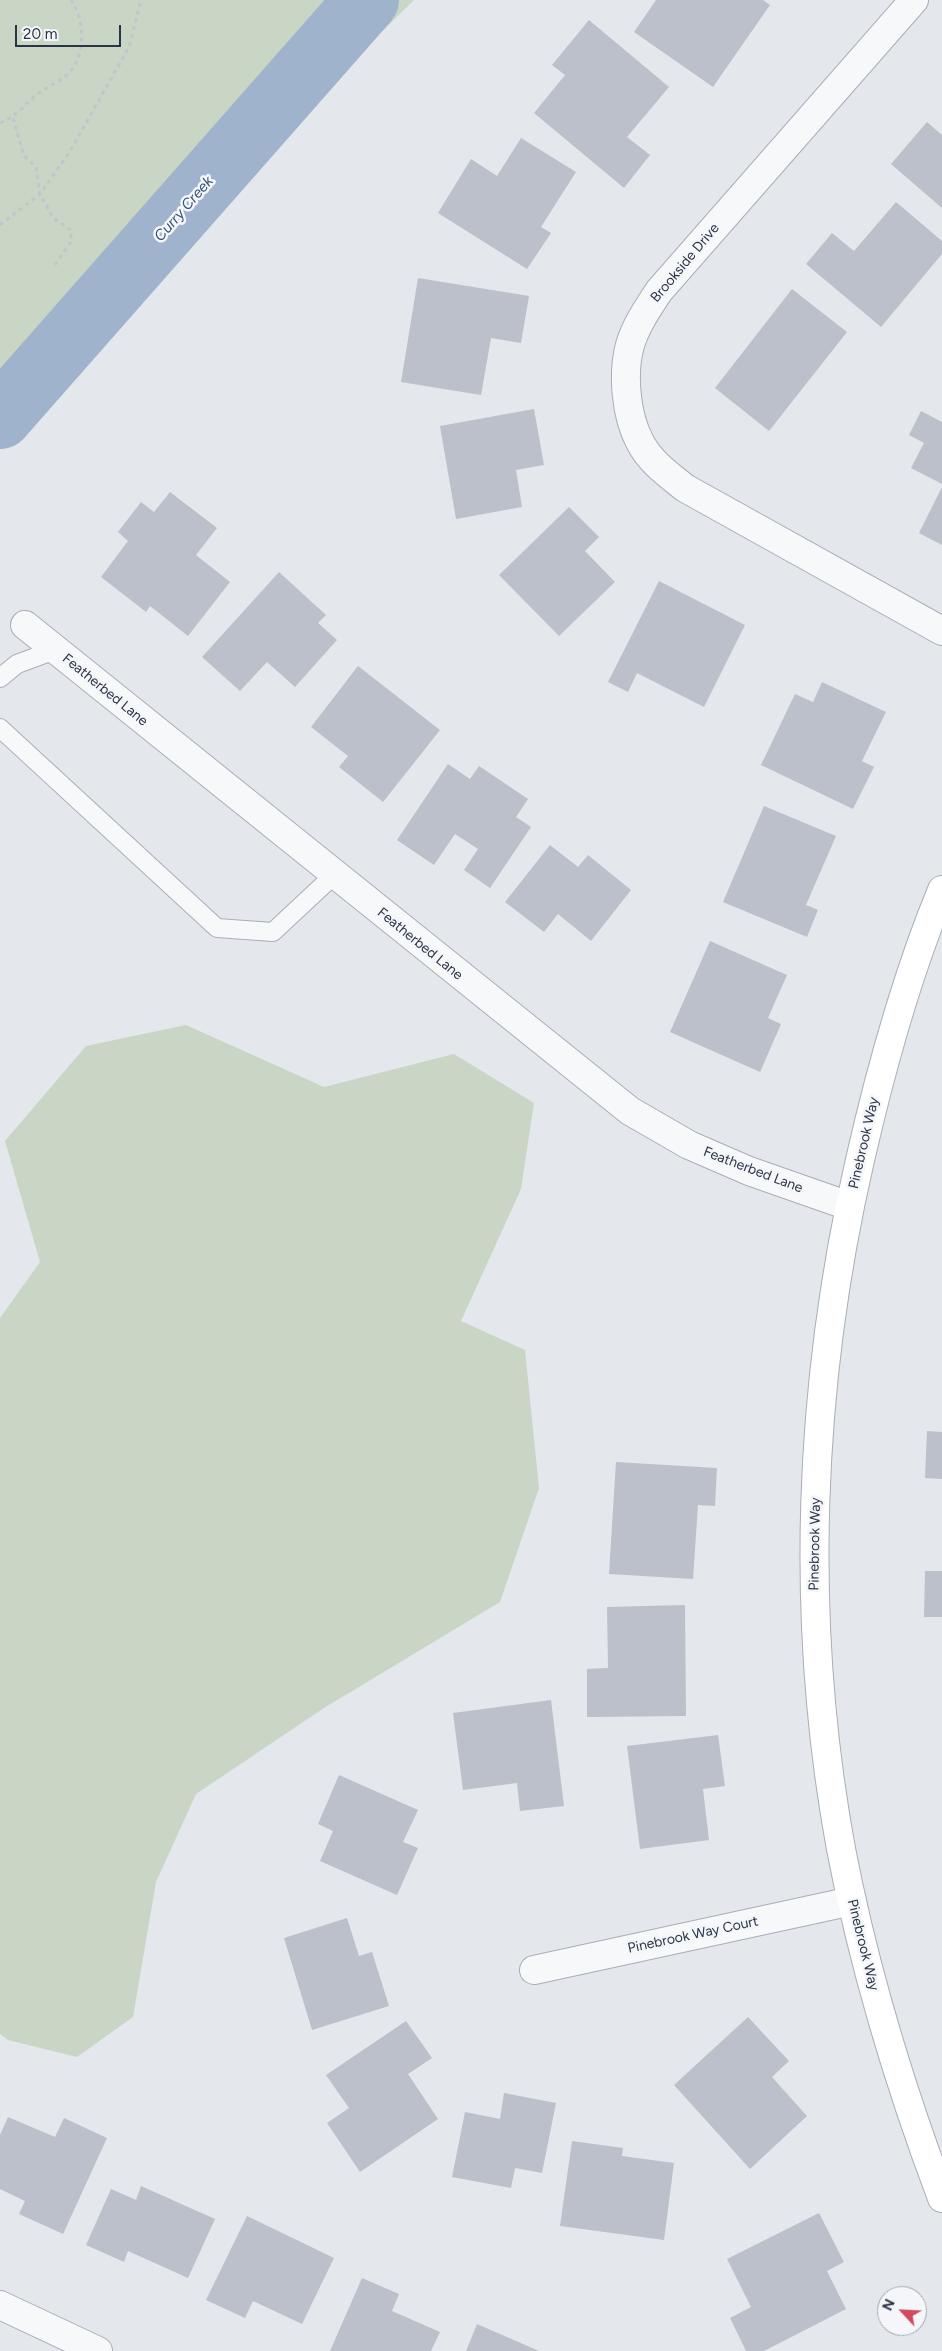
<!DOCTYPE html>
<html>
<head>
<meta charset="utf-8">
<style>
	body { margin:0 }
	#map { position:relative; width:942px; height:2351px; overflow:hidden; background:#e4e7ec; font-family:Figtree,sans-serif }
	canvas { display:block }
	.north { position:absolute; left:877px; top:2286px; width:50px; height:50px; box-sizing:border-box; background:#f4f6f9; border:1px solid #a4a8b1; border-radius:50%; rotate:295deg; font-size:14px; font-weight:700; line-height:20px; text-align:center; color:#2b3445 }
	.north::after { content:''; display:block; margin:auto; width:18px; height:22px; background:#d1495b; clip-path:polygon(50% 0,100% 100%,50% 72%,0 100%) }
	.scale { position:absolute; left:15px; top:25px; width:106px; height:22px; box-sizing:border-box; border:2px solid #2b3445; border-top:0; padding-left:6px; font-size:15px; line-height:18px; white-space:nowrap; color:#2b3445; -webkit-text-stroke:4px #f4f6f9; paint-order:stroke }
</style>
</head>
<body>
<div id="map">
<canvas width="942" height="2351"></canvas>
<div class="north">N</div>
<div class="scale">20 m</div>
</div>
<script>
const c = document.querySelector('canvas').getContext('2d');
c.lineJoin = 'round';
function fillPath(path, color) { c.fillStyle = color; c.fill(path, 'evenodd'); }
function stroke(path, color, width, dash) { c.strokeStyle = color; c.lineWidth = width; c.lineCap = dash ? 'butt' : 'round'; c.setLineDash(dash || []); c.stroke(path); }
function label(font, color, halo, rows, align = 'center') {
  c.font = font + ' Figtree,sans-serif'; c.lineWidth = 5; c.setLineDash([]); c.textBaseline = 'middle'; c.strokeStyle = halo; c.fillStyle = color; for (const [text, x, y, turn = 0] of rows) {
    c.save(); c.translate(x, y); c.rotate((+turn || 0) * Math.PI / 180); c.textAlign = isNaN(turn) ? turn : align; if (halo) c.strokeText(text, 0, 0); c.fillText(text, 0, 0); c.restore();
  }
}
fillPath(new Path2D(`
	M 0,0 L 414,0 L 212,199 L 0,439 Z
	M 186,1025 L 324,1087 L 454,1054 L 534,1103 L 521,1189 L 461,1321 L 525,1350 L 539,1488 L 500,1602 L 324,1708 L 196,1794 L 156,1882 L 133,2017 L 77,2057 L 8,2040 L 0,2034 L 0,1318 L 40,1262 L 5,1141 L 86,1046 Z`), '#c9d6c5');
stroke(new Path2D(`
	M 0,417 L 367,0`), '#9fb4cc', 64);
fillPath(new Path2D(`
	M 656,0 L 763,0 L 770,5 L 713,87 L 634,32 Z
	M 589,20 L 669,87 L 627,137 L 650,155 L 624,188 L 534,113 L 565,75 L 552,65 Z
	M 927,122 L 942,135 L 942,208 L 891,164 Z
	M 521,138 L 576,172 L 541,227 L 551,233 L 527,269 L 438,213 L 471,159 L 497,176 Z
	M 896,202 L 942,241 L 942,254 L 881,327 L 806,264 L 832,233 L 854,251 Z
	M 418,278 L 529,296 L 521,343 L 491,338 L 481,395 L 401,382 Z
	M 792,289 L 847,332 L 769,431 L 715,388 Z
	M 534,409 L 544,465 L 516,470 L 522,507 L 456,519 L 440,426 Z
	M 921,411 L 942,422 L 942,484 L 911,468 L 924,443 L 909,435 Z
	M 942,487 L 942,545 L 919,533 Z
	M 170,492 L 217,528 L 196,555 L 230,582 L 188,636 L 150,606 L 146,612 L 101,577 L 128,541 L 118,532 L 141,502 L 154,512 Z
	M 569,507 L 599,537 L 585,551 L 615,582 L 559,636 L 499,575 Z
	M 279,572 L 326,615 L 318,623 L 337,640 L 295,687 L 267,662 L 240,691 L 202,657 Z
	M 659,581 L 745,625 L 704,707 L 637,673 L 628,692 L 608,682 Z
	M 358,666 L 440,730 L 383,802 L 339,767 L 348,756 L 311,727 Z
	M 822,682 L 886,712 L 862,761 L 874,767 L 853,809 L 761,765 L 795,694 L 813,702 Z
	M 448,764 L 470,779 L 479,766 L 528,799 L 516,817 L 531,827 L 490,888 L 464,870 L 478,849 L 455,834 L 434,865 L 397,840 Z
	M 764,806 L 836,836 L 806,905 L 818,910 L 807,937 L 723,902 Z
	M 550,845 L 578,867 L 588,855 L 631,890 L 591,941 L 558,914 L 544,932 L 505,902 Z
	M 710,941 L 787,975 L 768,1018 L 781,1024 L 760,1072 L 670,1032 Z
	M 927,1431 L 942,1432 L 942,1479 L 925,1478 Z
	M 616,1462 L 717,1468 L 715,1506 L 698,1505 L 693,1579 L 609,1574 Z
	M 925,1571 L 942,1571 L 942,1617 L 924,1617 Z
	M 685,1605 L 686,1716 L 587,1717 L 587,1669 L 608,1668 L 607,1607 Z
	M 551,1700 L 564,1806 L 520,1811 L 517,1783 L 463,1790 L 453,1713 Z
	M 718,1735 L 725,1786 L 703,1789 L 709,1840 L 640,1849 L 627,1746 Z
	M 339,1775 L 418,1810 L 403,1842 L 418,1848 L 397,1895 L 320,1861 L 333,1831 L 318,1824 Z
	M 347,1918 L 359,1956 L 372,1952 L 389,2006 L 312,2030 L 284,1938 Z
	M 748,2017 L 789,2061 L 772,2077 L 807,2116 L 750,2169 L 674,2085 Z
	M 406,2021 L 432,2058 L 408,2074 L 438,2119 L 360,2172 L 327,2123 L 349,2108 L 326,2075 Z
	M 504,2093 L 556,2103 L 542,2173 L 515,2168 L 511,2188 L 452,2177 L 465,2112 L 500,2119 Z
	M 8,2117 L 55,2137 L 64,2118 L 107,2138 L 63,2234 L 19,2214 L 25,2201 L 0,2189 L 0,2135 Z
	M 572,2141 L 623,2148 L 622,2156 L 674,2163 L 664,2240 L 560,2226 Z
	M 141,2186 L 215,2219 L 188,2278 L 128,2251 L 124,2262 L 86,2245 L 111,2189 L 136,2200 Z
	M 819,2213 L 844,2262 L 827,2271 L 846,2309 L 764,2351 L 746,2351 L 730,2318 L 751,2307 L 727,2259 Z
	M 247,2216 L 334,2258 L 302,2324 L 253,2301 L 245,2318 L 206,2300 Z
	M 362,2278 L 399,2294 L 392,2311 L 440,2332 L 431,2351 L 330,2351 Z
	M 477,2324 L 539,2351 L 466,2351 Z`), '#bbc0ca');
const lane = new Path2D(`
	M 0,678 L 17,664 L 55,650
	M 0,728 L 217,928 L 273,932 L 334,875`);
const street = new Path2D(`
	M 914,0 L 659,291 C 648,308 636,325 630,345 C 622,374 626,416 640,442 C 650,462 669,475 685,488 L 942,631
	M 25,625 L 630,1111 L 689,1145 L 749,1171 L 849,1206
	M 534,1970 L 852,1901
	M 0,2305 L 98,2351`);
const secondary = new Path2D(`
	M 942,890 C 906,977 881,1068 860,1160 C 808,1386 799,1621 841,1849 C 864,1968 899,2084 942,2198`);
stroke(lane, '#a9aeb7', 20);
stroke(street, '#a9aeb7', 30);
stroke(secondary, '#a9aeb7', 30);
stroke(new Path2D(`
	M 13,118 L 24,156 L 36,167 L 40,194 L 53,218 L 71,230 L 71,242 L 54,266
	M 0,123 C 16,117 23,106 36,95 C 46,87 60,82 69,73 C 86,54 85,20 71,0
	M 0,225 L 40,194 L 69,153 L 129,47 L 141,0`), '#c2c5cb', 3, [4, 4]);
stroke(lane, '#f7f8fa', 18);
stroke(street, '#f7f8fa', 28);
stroke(secondary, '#fff', 28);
label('14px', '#2b3445', '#f4f6f9', [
	["Brookside Drive",685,263,-50],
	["Featherbed Lane",105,690,39],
	["Featherbed Lane",420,944,39],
	["Pinebrook Way",864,1143,-77],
	["Featherbed Lane",753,1170,21],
	["Pinebrook Way",815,1544,-89],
	["Pinebrook Way Court",693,1935,-12],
	["Pinebrook Way",863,1945,76]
]);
label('italic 15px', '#34527a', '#f4f6f9', [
	["Curry Creek",184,209,-49]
]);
</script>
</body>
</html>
